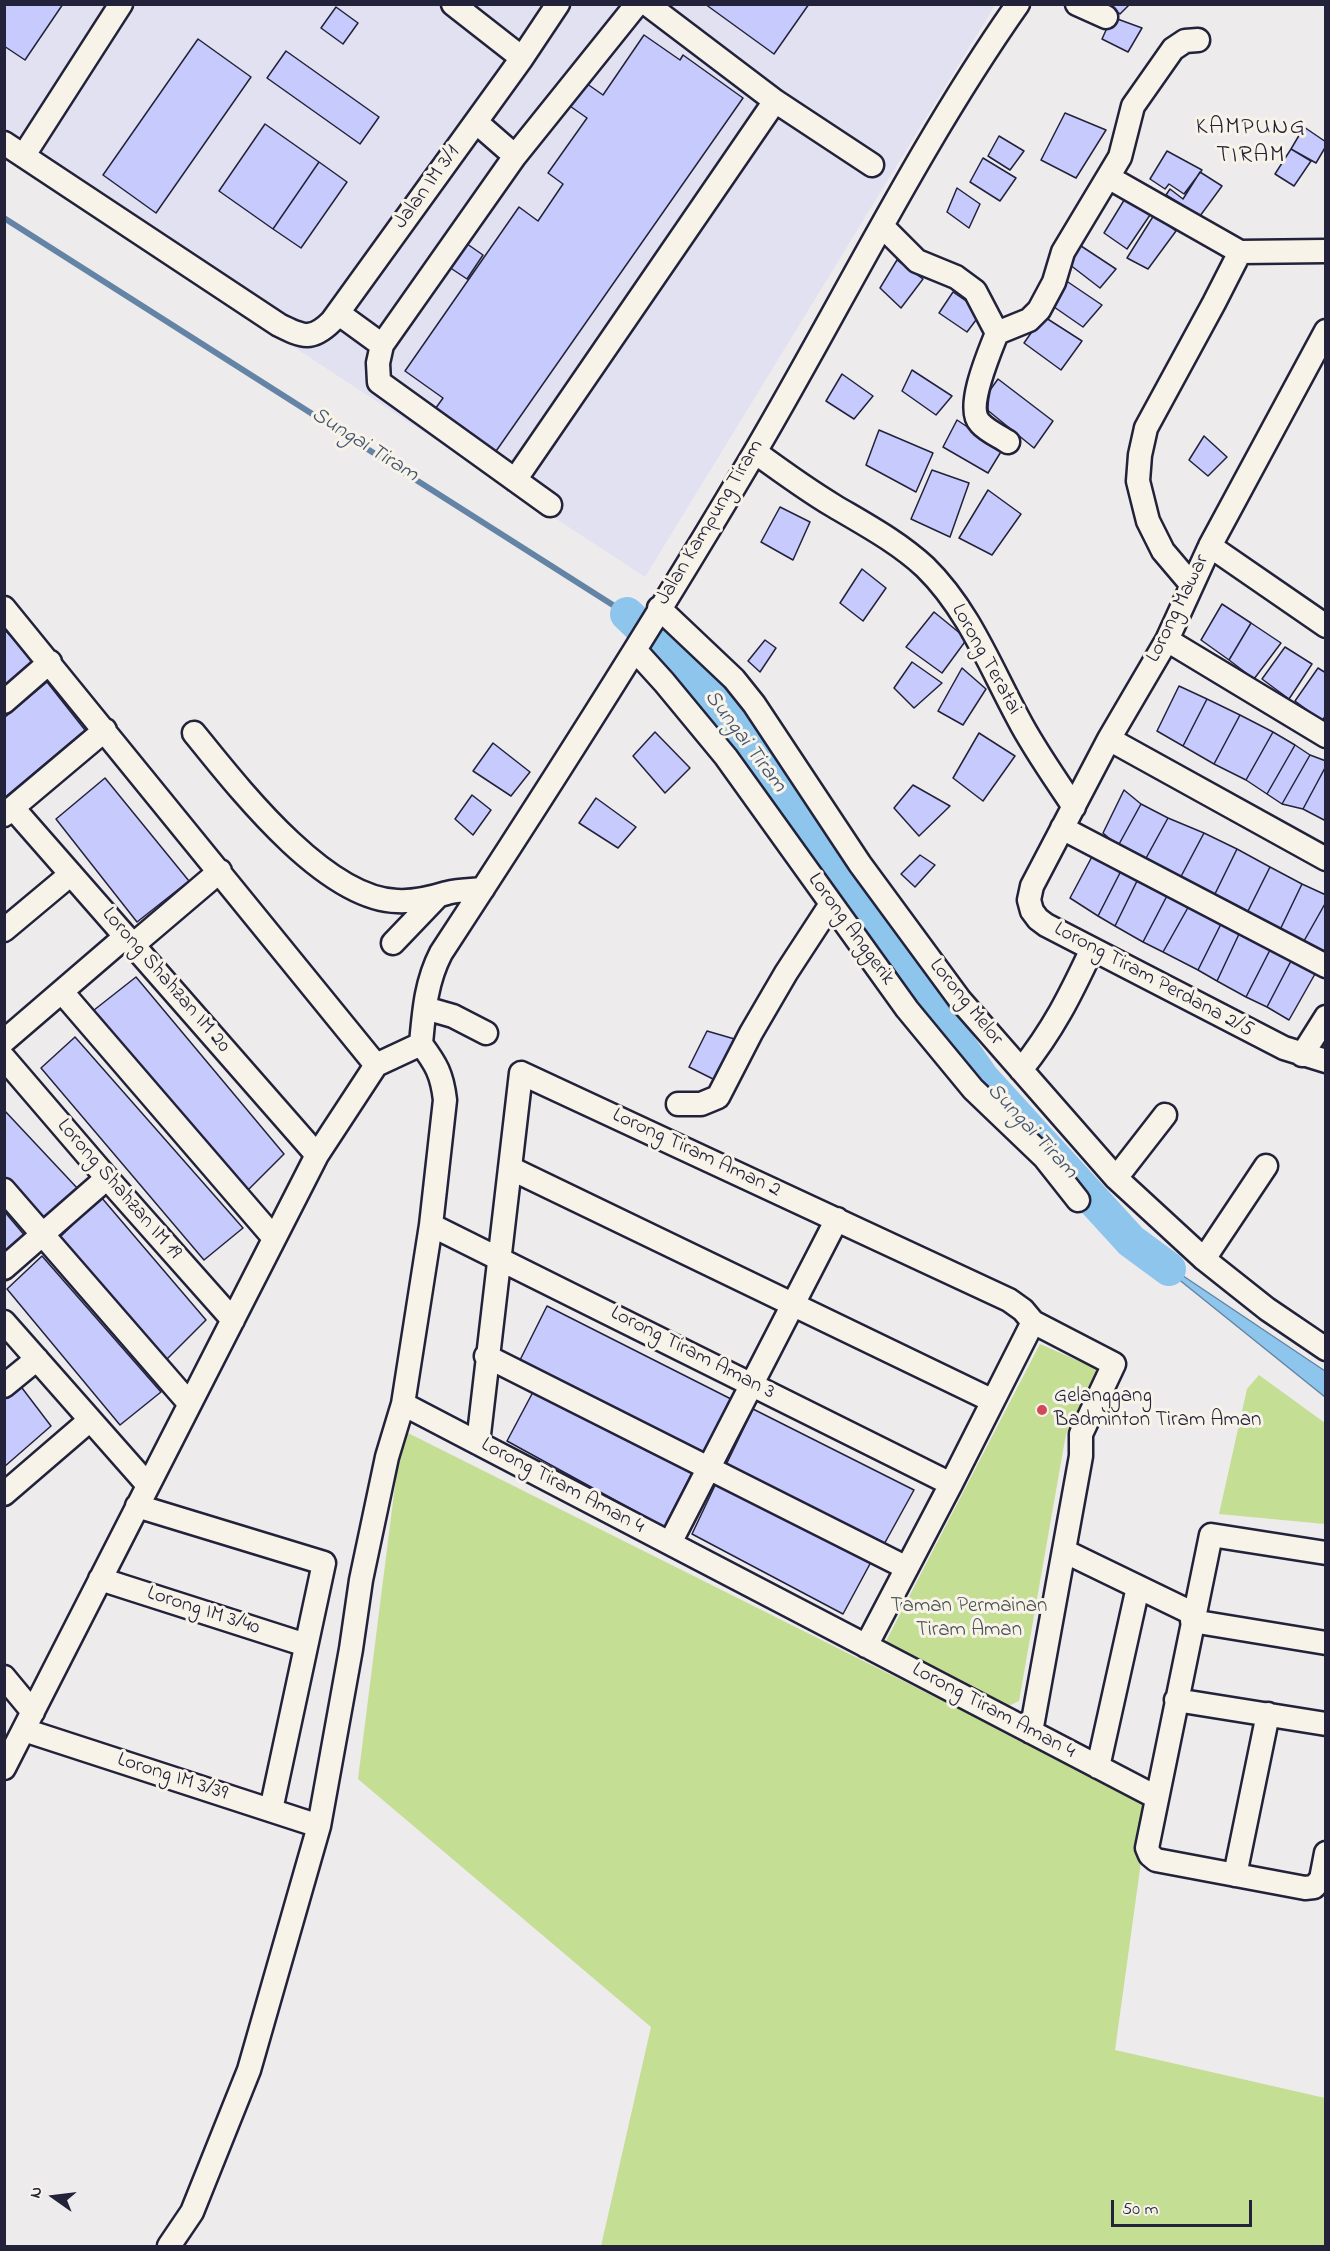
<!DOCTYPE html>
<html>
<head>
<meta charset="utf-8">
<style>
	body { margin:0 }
	#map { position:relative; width:1330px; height:2251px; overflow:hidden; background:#edebec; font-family:"Indie Flower",sans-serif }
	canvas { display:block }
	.frame { position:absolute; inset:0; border:6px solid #22223b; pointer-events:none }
	.north { position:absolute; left:24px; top:2167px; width:60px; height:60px; -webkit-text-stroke:4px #f7f3e8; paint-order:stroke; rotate:284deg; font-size:16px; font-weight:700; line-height:24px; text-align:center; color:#22223b }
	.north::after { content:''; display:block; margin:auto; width:21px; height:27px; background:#22223b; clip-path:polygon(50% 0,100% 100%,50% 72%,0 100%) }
	.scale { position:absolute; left:1111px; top:2200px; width:141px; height:27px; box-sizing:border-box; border:3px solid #22223b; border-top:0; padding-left:8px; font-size:18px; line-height:21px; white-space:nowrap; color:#22223b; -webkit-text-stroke:4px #f7f3e8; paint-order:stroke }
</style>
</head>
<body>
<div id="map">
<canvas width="1330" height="2251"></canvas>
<div class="frame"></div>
<div class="north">N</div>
<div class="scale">50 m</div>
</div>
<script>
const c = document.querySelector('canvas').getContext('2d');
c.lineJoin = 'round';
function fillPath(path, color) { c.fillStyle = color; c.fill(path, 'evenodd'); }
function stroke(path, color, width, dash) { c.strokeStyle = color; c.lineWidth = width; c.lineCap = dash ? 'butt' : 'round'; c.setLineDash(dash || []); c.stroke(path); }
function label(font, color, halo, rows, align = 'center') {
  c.font = font + ' "Indie Flower",sans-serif'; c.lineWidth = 6; c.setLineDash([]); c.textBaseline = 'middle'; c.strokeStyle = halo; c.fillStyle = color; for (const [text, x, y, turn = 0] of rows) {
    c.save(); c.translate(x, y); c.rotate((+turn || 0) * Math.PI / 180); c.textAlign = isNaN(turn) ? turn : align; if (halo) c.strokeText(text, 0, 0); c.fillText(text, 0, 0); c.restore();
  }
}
fillPath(new Path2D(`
	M 4,5 L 995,5 L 645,577 L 5,158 Z`), '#e2e1f1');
fillPath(new Path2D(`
	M 1040,1344 L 1097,1369 L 1066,1434 L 1019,1701 L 1000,1710 L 884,1645 Z
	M 1259,1375 L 1325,1423 L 1325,1524 L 1219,1514 L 1247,1389 Z
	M 402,1430 L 1149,1804 L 1115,2050 L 1325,2098 L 1325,2246 L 601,2246 L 651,2027 L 358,1779 Z`), '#c4de94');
const water = new Path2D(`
	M 1131,1241 L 1325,1371 L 1325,1397 Z`);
fillPath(water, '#8ec5ec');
stroke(water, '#6384a5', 1.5);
stroke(new Path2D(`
	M 4,218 L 627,614`), '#6384a5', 6);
stroke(new Path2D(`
	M 627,614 L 719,703 L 983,1079 L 1131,1241 L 1169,1269`), '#8ec5ec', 34);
const building = new Path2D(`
	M 4,4 L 63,4 L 25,60 L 4,46 Z
	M 705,4 L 809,4 L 774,54 Z
	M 1108,4 L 1130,4 L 1120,14 Z
	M 336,7 L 358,23 L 343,44 L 321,28 Z
	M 1112,17 L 1142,28 L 1128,52 L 1102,39 Z
	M 644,35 L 680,60 L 683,55 L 743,98 L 494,454 L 433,412 L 443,398 L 405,371 L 519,207 L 538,221 L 563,184 L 548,173 L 587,118 L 567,104 L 583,81 L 603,95 Z
	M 198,39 L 251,77 L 156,213 L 103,175 Z
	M 286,51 L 379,117 L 360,144 L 267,78 Z
	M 1065,113 L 1106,130 L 1076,178 L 1041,160 Z
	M 265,124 L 319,162 L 273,229 L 219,191 Z
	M 1304,127 L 1326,142 L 1326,146 L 1316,163 L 1291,149 Z
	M 999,136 L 1024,151 L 1010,170 L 988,156 Z
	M 1291,149 L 1311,161 L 1294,186 L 1275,174 Z
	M 1167,151 L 1202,170 L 1184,194 L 1169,184 L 1165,189 L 1150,179 Z
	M 983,158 L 1016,178 L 1000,201 L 970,182 Z
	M 319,162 L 347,182 L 301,248 L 273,229 Z
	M 1200,172 L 1222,186 L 1200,216 L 1166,195 L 1170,189 L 1183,199 Z
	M 957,188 L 980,204 L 969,228 L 947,212 Z
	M 1126,197 L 1150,215 L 1127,249 L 1104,233 Z
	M 1154,215 L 1176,231 L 1148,269 L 1127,258 Z
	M 460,239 L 483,255 L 467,279 L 443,263 Z
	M 1075,242 L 1116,269 L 1100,288 L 1065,261 Z
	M 897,260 L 923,279 L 901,308 L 880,288 Z
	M 1062,278 L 1102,305 L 1083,327 L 1044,300 Z
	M 953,292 L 982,312 L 967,332 L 939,313 Z
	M 1043,316 L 1082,341 L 1061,370 L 1024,343 Z
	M 912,370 L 952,396 L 936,415 L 902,391 Z
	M 842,374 L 873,396 L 854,419 L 826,401 Z
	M 998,379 L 1053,421 L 1034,448 L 980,404 Z
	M 957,420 L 1002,450 L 988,473 L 943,447 Z
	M 879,430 L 933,453 L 916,492 L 866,465 Z
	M 1204,436 L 1227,457 L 1208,476 L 1189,460 Z
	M 932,470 L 969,483 L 950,537 L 911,519 Z
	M 988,490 L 1021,514 L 992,555 L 959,538 Z
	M 780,507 L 810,522 L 793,560 L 761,542 Z
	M 862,569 L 886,588 L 863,621 L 840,603 Z
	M 1222,604 L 1251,623 L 1229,660 L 1201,640 Z
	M 934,612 L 967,639 L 942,673 L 906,647 Z
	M 1251,623 L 1281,643 L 1254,679 L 1229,660 Z
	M 4,629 L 38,665 L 4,693 Z
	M 765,640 L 776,648 L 760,672 L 748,661 Z
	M 1285,647 L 1312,664 L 1289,699 L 1262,679 Z
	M 912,662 L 942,683 L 914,708 L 894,688 Z
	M 962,668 L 986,689 L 963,725 L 938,711 Z
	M 1318,668 L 1326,673 L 1326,715 L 1322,721 L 1295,701 Z
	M 47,682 L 85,730 L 4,798 L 4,718 Z
	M 1179,686 L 1207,699 L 1183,746 L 1157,731 Z
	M 1207,699 L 1240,715 L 1214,764 L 1183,746 Z
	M 1240,715 L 1273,732 L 1246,780 L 1214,764 Z
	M 655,732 L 690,768 L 665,793 L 633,756 Z
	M 1273,732 L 1295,745 L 1267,794 L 1246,780 Z
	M 979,733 L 1015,756 L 983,801 L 953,778 Z
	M 493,743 L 530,772 L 511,796 L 473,771 Z
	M 1295,745 L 1310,755 L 1282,804 L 1267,794 Z
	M 1310,755 L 1326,761 L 1326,766 L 1303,809 L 1282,804 Z
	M 1326,766 L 1326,821 L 1303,809 Z
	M 105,778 L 189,881 L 137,922 L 56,819 Z
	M 913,785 L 950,806 L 919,836 L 894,808 Z
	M 1124,790 L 1141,804 L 1118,846 L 1103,833 Z
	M 472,795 L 491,810 L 473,835 L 455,819 Z
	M 596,798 L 636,827 L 618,848 L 579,823 Z
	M 1141,804 L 1168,818 L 1145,860 L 1118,846 Z
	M 1168,818 L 1204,833 L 1177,884 L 1145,860 Z
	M 1204,833 L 1237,849 L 1211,902 L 1177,884 Z
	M 1237,849 L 1270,867 L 1244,919 L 1211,902 Z
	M 1095,851 L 1123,867 L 1098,916 L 1070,898 Z
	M 920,855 L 935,865 L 915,887 L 901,874 Z
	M 1123,867 L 1139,877 L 1115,926 L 1098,916 Z
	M 1270,867 L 1302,884 L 1277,936 L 1244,919 Z
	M 1139,877 L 1169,892 L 1143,942 L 1115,926 Z
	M 1302,884 L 1326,895 L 1326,902 L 1300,948 L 1277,936 Z
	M 1169,892 L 1190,904 L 1163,952 L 1143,942 Z
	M 1326,902 L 1326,952 L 1321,960 L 1300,948 Z
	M 1190,904 L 1223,920 L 1198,970 L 1163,952 Z
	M 1223,920 L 1240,932 L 1217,981 L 1198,970 Z
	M 1240,932 L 1270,950 L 1246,997 L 1217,981 Z
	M 1270,950 L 1291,961 L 1267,1007 L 1246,997 Z
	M 1291,961 L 1315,974 L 1289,1020 L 1267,1007 Z
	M 136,977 L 284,1154 L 246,1192 L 89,1014 Z
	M 707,1031 L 738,1040 L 717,1081 L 689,1067 Z
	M 75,1037 L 243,1228 L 204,1260 L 41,1068 Z
	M 4,1110 L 79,1190 L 43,1223 L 4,1177 Z
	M 101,1197 L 206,1320 L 163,1363 L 58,1239 Z
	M 4,1211 L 26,1237 L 4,1255 Z
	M 42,1256 L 161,1392 L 120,1425 L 7,1289 Z
	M 547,1306 L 733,1400 L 700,1461 L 520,1360 Z
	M 19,1384 L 51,1426 L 4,1467 L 4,1396 Z
	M 533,1392 L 694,1469 L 664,1527 L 507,1441 Z
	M 753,1409 L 914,1490 L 882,1548 L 725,1467 Z
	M 719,1477 L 871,1562 L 843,1614 L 692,1534 Z`);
fillPath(building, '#c7cafc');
stroke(building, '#22223b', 1.5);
const minor = new Path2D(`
	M 453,4 L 522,58
	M 647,4 L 775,101 L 872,165
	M 1077,4 L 1106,17
	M 476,122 L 515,156
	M 4,143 L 279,325 C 303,337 312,341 332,321 L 522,58 L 558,4
	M 24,155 L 121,4
	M 1108,177 L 1240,252 L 1326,251
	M 883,227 L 917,261 L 956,277 L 975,291 L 997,333 C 990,351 965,408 980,423 C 987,431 999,436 1008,442
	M 338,313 L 382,345 L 515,156 L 637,4
	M 1326,331 L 1210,546 L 1167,640 L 1109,739 L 1032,886 L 1029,900 L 1032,911 L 1038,919 L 1046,925 L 1284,1048 L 1326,1061
	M 997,333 L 1029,320 L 1039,310 L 1054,282 L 1063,252 L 1120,157 L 1133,106 L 1173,49 L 1185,41 L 1198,40
	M 382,345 L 378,363 L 379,382 L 550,505
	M 755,452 C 781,471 807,490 834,506 C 866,525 898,542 925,567 C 968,609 990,666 1018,718 C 1034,749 1055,778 1074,807
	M 515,480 L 775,101
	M 1210,546 L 1326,626
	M 1191,584 L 1163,551 L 1148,521 L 1138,481 L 1140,455 L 1146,428 L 1214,303 L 1240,252
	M 4,608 L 376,1065
	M 659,608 L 734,679 L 754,704 L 860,864 L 960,1000 L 1116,1178 L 1204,1259 L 1267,1309 L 1326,1349
	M 1167,640 L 1326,736
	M 635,650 L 664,682 L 726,757 L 907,1009 L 973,1089 L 1044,1157 L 1078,1200
	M 4,702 L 50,662
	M 194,733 C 237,786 324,899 397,901 C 414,902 431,898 447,893 C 458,890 471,890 483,889
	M 1109,739 L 1326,859
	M 13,808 L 317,1155
	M 4,815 L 105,730
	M 1062,828 L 1326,966
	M 4,930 L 71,874
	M 393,943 L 438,896
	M 133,945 L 220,871
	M 62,992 L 274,1238
	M 425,1008 L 453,1016 L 486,1033
	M 4,1041 L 125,937
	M 421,1044 C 424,1011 426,982 441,953 C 549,788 655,622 755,452 C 842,304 919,145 1018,4
	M 1302,1055 L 1326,1017
	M 4,1058 L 107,1178 L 233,1320
	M 1021,1070 C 1053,1030 1070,996 1092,949
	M 678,1104 L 701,1104 L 718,1097 L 751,1033 L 786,973 L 831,904
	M 510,1168 L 993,1401
	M 1116,1178 L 1165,1115
	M 4,1190 L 189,1403
	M 431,1225 L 951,1484
	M 1204,1259 L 1266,1166
	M 4,1268 L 107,1178
	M 4,1322 L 147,1484
	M 486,1356 L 907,1568
	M 4,1386 L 37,1359
	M 403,1404 L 1156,1797
	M 478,1443 L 521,1073 L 1009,1300 L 1023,1310 L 1033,1322 L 1114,1364 L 1081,1434 L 1081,1456 L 1031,1732
	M 4,1494 L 90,1420
	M 137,1506 L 324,1563 L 271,1810
	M 670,1543 L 837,1219
	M 1064,1551 L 1194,1614
	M 1326,1553 L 1211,1535 L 1147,1848 L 1150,1855 L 1156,1860 L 1305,1888 L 1314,1887 L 1321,1879 L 1326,1853
	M 100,1579 L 306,1645
	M 1192,1621 L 1326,1643
	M 866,1646 L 951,1484 L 1033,1322
	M 4,1677 L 33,1712
	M 1176,1700 L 1326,1724
	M 24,1730 L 319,1826
	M 1098,1767 L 1138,1587
	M 4,1768 L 317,1155 L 376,1065 L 421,1044
	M 1235,1875 L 1268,1714
	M 169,2246 L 192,2212 L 249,2070 L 319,1826 L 351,1649 L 361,1580 L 387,1457 L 403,1404 L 431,1225 L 445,1100 C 442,1074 436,1064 421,1044`);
stroke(minor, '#22223b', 27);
stroke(minor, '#f7f3e8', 22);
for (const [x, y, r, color] of [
	[1042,1410,6,"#d1495b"]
]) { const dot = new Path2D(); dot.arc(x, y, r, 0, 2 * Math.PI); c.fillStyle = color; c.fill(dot); stroke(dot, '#f7f3e8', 2); }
label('21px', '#22223b', '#f7f3e8', [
	["Jalan IM 3/1",428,188,-54],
	["Jalan Kampung Tiram",711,523,-59],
	["Lorong Mawar",1179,609,-64],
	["Lorong Teratai",985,660,61],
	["Lorong Anggerik",850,930,54],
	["Lorong Shahzan IM 20",165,981,49],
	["Lorong Tiram Perdana 2/5",1153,981,28],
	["Lorong Melor",965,1003,51],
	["Lorong Tiram Aman 2",696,1154,25],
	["Lorong Shahzan IM 19",118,1190,49],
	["Lorong Tiram Aman 3",692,1354,27],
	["Lorong Tiram Aman 4",562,1487,28],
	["Lorong IM 3/40",203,1612,18],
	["Lorong Tiram Aman 4",993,1712,28],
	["Lorong IM 3/39",172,1778,18]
]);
label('21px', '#22223b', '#f7f3e8', [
	["Gelanggang",1054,1398],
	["Badminton Tiram Aman",1054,1422]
], 'left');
label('21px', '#4a5151', '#f7f3e8', [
	["Taman Permainan",969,1608],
	["Tiram Aman",969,1632]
]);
label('italic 22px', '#425370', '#f7f3e8', [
	["Sungai Tiram",364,446,32],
	["Sungai Tiram",744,742,53],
	["Sungai Tiram",1031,1132,47]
]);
c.letterSpacing = '1.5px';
label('24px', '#22223b', '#f7f3e8', [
	["KAMPUNG",1251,129],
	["TIRAM",1251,157]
]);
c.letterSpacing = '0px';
</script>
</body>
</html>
